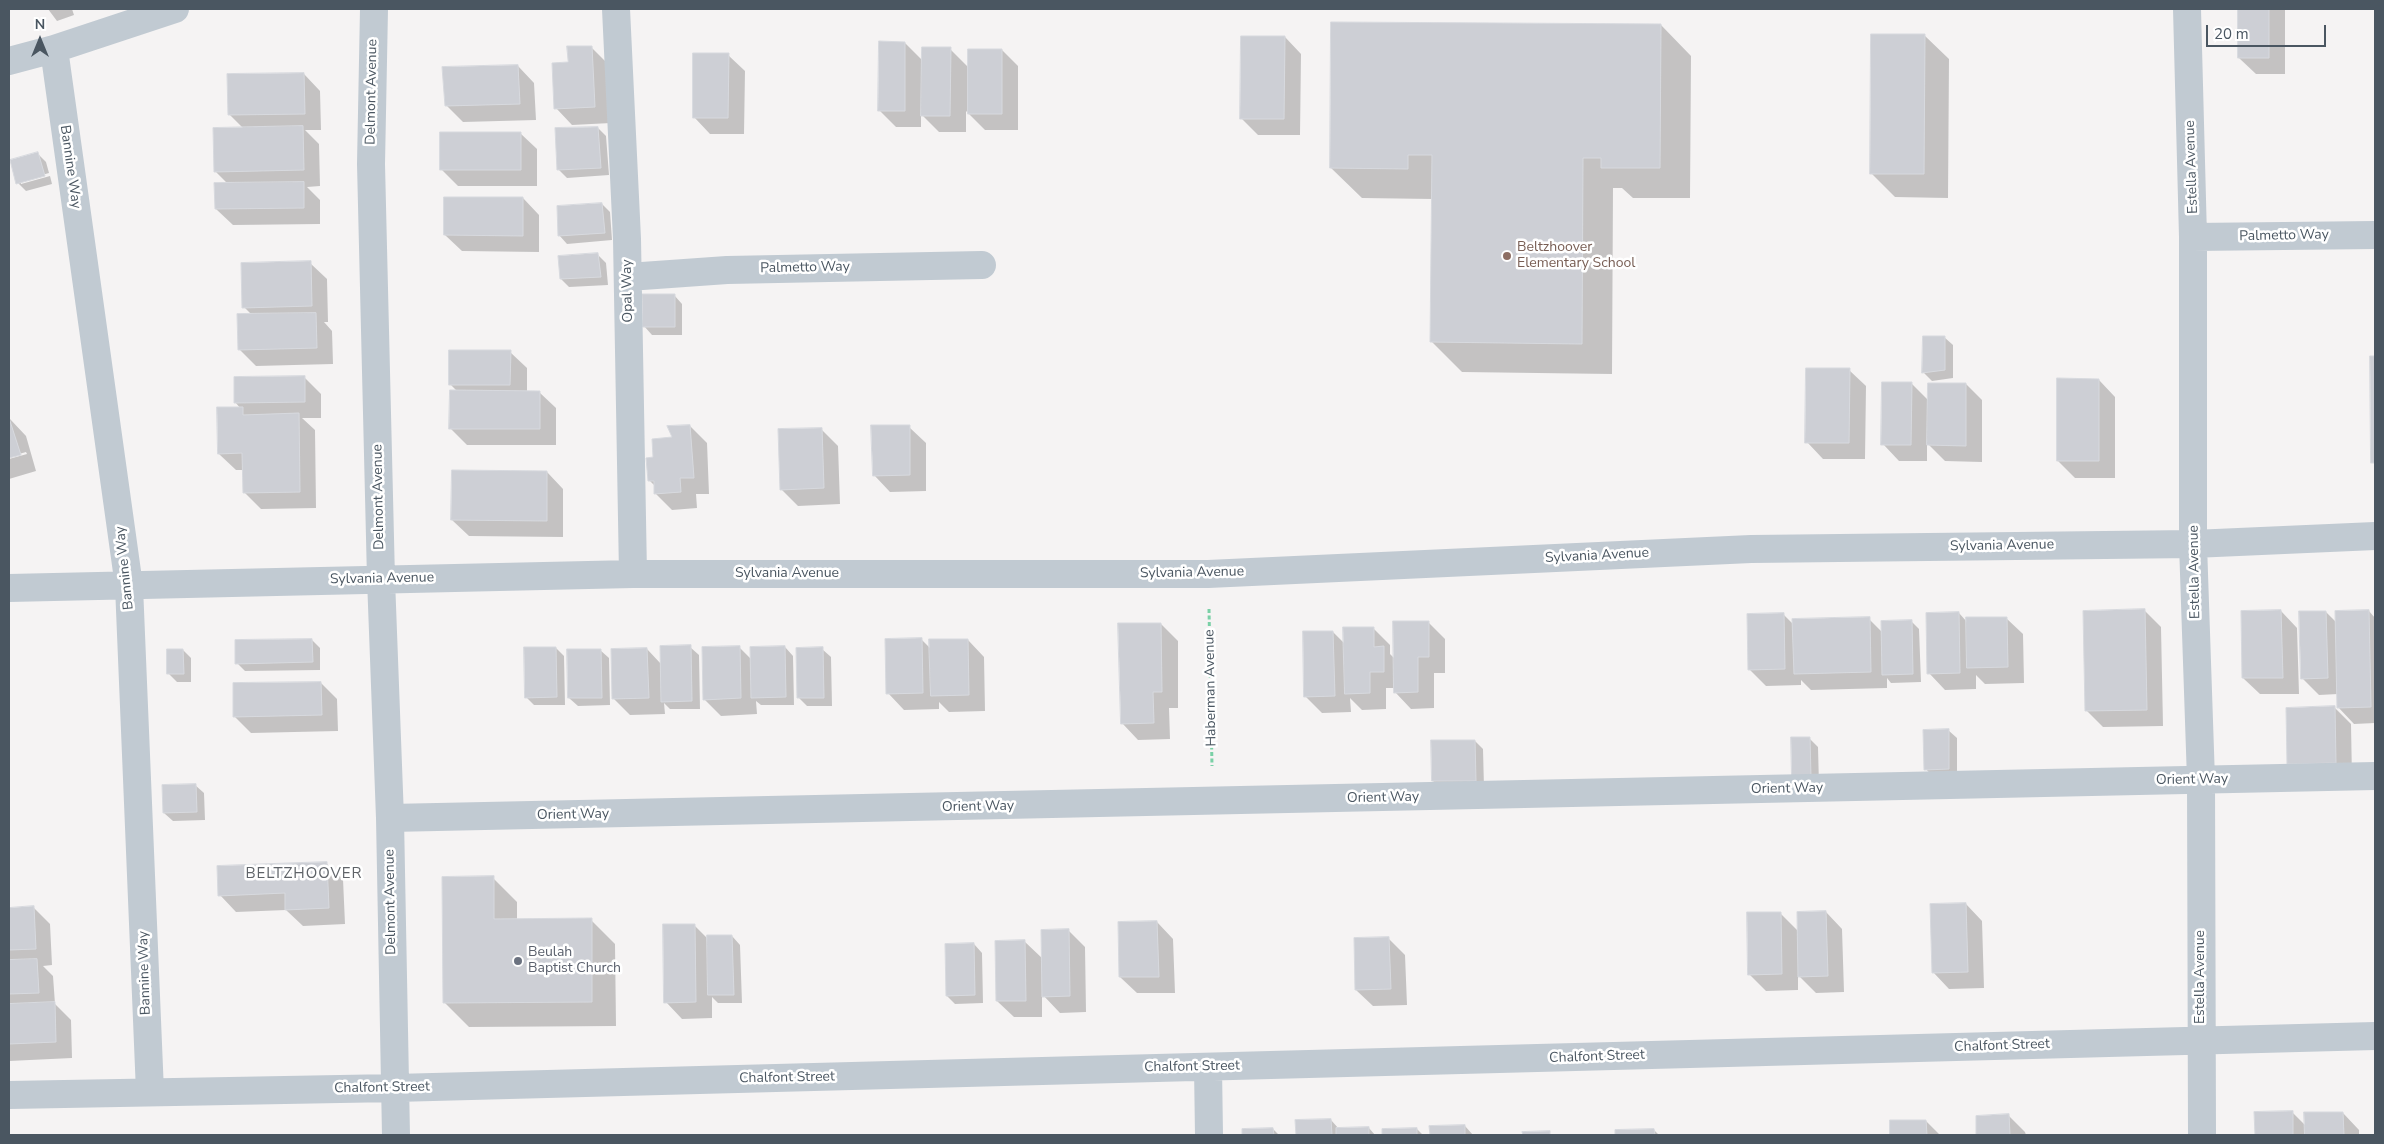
<!DOCTYPE html>
<html>
<head>
<meta charset="utf-8">
<style>
	body { margin:0 }
	#map { position:relative; width:2384px; height:1144px; overflow:hidden; background:#f5f3f3; font-family:"Nunito Sans",sans-serif }
	canvas { display:block }
	.frame { position:absolute; inset:0; border:10px solid #4a5661; pointer-events:none }
	.north { position:absolute; left:15px; top:15px; width:50px; height:50px; -webkit-text-stroke:4px #fff; paint-order:stroke; rotate:0deg; font-size:14px; font-weight:700; line-height:20px; text-align:center; color:#4a5661 }
	.north::after { content:''; display:block; margin:auto; width:18px; height:22px; background:#4a5661; clip-path:polygon(50% 0,100% 100%,50% 72%,0 100%) }
	.scale { position:absolute; left:2206px; top:25px; width:120px; height:22px; box-sizing:border-box; border:2px solid #4a5661; border-top:0; padding-left:6px; font-size:15px; line-height:18px; white-space:nowrap; color:#4a5661; -webkit-text-stroke:4px #fff; paint-order:stroke }
</style>
</head>
<body>
<div id="map">
<canvas width="2384" height="1144"></canvas>
<div class="frame"></div>
<div class="north">N</div>
<div class="scale">20 m</div>
</div>
<script>
const c = document.querySelector('canvas').getContext('2d');
c.lineJoin = 'round';
function fillPath(path, color) { c.fillStyle = color; c.fill(path, 'evenodd'); }
function stroke(path, color, width, dash) { c.strokeStyle = color; c.lineWidth = width; c.lineCap = dash ? 'butt' : 'round'; c.setLineDash(dash || []); c.stroke(path); }
function label(font, color, halo, rows, align = 'center') {
  c.font = font + ' "Nunito Sans",sans-serif'; c.lineWidth = 5; c.setLineDash([]); c.textBaseline = 'middle'; c.strokeStyle = halo; c.fillStyle = color; for (const [text, x, y, turn = 0] of rows) {
    c.save(); c.translate(x, y); c.rotate((+turn || 0) * Math.PI / 180); c.textAlign = isNaN(turn) ? turn : align; if (halo) c.strokeText(text, 0, 0); c.fillText(text, 0, 0); c.restore();
  }
}
fillPath(new Path2D(`
	M 48,9 L 72,9 L 74,15 L 57,21 Z
	M 2239,9 L 2285,9 L 2285,74 L 2256,74 L 2239,58 Z
	M 1661,25 L 1691,56 L 1690,198 L 1633,198 L 1622,188 L 1613,188 L 1612,374 L 1462,372 L 1432,342 L 1433,199 L 1362,198 L 1331,168 Z
	M 1924,35 L 1949,59 L 1948,198 L 1895,197 L 1871,173 Z
	M 1285,37 L 1301,54 L 1300,135 L 1258,135 L 1241,118 Z
	M 905,43 L 923,61 L 950,49 L 969,68 L 1002,50 L 1018,66 L 1018,130 L 985,130 L 966,111 L 966,132 L 939,132 L 921,114 L 921,127 L 896,127 L 879,110 Z
	M 591,47 L 608,64 L 611,123 L 572,125 L 556,108 L 569,63 Z
	M 728,55 L 745,71 L 744,134 L 710,134 L 694,117 Z
	M 518,66 L 534,83 L 536,120 L 463,122 L 446,105 Z
	M 304,74 L 320,91 L 321,130 L 305,130 L 319,144 L 320,186 L 307,187 L 320,200 L 320,224 L 233,225 L 216,209 L 228,184 L 216,172 L 243,128 L 229,114 Z
	M 598,128 L 606,136 L 609,175 L 567,178 L 559,170 Z
	M 520,133 L 537,149 L 537,186 L 458,186 L 441,169 Z
	M 38,154 L 46,162 L 49,173 L 21,181 L 21,184 L 50,176 L 52,184 L 26,191 L 18,183 Z
	M 523,198 L 539,215 L 539,252 L 462,251 L 445,235 Z
	M 602,204 L 610,212 L 612,240 L 567,244 L 559,235 Z
	M 598,255 L 606,263 L 608,285 L 569,287 L 561,279 Z
	M 310,263 L 327,279 L 328,322 L 324,322 L 332,331 L 333,364 L 256,366 L 239,349 L 252,315 L 244,307 Z
	M 674,295 L 682,304 L 682,335 L 652,335 L 644,326 Z
	M 1944,337 L 1953,345 L 1953,378 L 1932,381 L 1924,373 Z
	M 510,352 L 527,368 L 527,392 L 539,392 L 556,408 L 556,445 L 467,445 L 450,428 L 457,391 L 450,384 Z
	M 2371,357 L 2375,357 L 2375,465 L 2373,462 Z
	M 1849,370 L 1866,386 L 1865,459 L 1823,459 L 1807,442 Z
	M 304,377 L 321,394 L 321,418 L 302,418 L 315,430 L 316,508 L 261,509 L 244,492 L 244,470 L 236,470 L 219,454 L 241,409 L 235,402 Z
	M 2099,380 L 2115,397 L 2115,478 L 2075,478 L 2058,461 Z
	M 1911,383 L 1929,401 L 1966,384 L 1982,400 L 1982,462 L 1945,461 L 1927,443 L 1927,461 L 1899,461 L 1883,444 Z
	M 10,419 L 26,436 L 36,471 L 9,479 L 9,459 L 27,454 L 26,452 L 9,457 Z
	M 690,426 L 707,443 L 709,494 L 696,494 L 697,508 L 672,510 L 655,493 L 655,486 L 649,480 L 654,459 L 673,439 Z
	M 909,427 L 926,443 L 926,491 L 890,492 L 874,475 Z
	M 821,429 L 838,446 L 840,504 L 798,506 L 782,490 Z
	M 547,472 L 563,489 L 563,537 L 469,536 L 452,520 Z
	M 2145,611 L 2161,627 L 2163,726 L 2103,727 L 2086,710 Z
	M 2281,611 L 2297,628 L 2299,694 L 2260,694 L 2243,678 Z
	M 2369,611 L 2375,618 L 2375,723 L 2354,724 L 2338,707 L 2338,694 L 2319,695 L 2302,678 L 2326,612 L 2336,622 Z
	M 1959,613 L 1967,622 L 2006,618 L 2023,634 L 2024,683 L 1985,684 L 1976,675 L 1976,689 L 1945,690 L 1929,673 Z
	M 1784,615 L 1794,625 L 1869,619 L 1882,632 L 1911,621 L 1919,629 L 1921,682 L 1891,683 L 1887,678 L 1887,688 L 1811,690 L 1801,680 L 1801,685 L 1766,686 L 1749,669 Z
	M 1428,622 L 1445,639 L 1445,673 L 1434,673 L 1434,708 L 1411,709 L 1395,692 L 1395,688 L 1386,688 L 1386,709 L 1362,710 L 1350,698 L 1351,712 L 1322,713 L 1305,696 L 1333,632 L 1345,644 L 1373,628 L 1390,645 L 1390,654 L 1394,658 Z
	M 1161,624 L 1178,641 L 1178,708 L 1169,708 L 1170,739 L 1138,740 L 1122,723 Z
	M 921,639 L 931,649 L 968,640 L 984,657 L 985,711 L 949,712 L 939,702 L 939,709 L 904,710 L 888,693 Z
	M 312,640 L 320,648 L 320,670 L 245,671 L 237,663 Z
	M 690,647 L 699,655 L 700,709 L 670,709 L 664,703 L 665,714 L 630,715 L 613,698 L 647,649 L 661,664 Z
	M 739,647 L 752,660 L 785,647 L 793,656 L 794,705 L 761,705 L 756,701 L 757,714 L 721,716 L 704,699 Z
	M 556,648 L 564,656 L 565,705 L 534,705 L 526,697 Z
	M 822,649 L 831,657 L 832,706 L 807,706 L 799,698 Z
	M 183,650 L 191,658 L 191,682 L 177,682 L 169,674 Z
	M 600,650 L 609,658 L 610,705 L 578,706 L 569,698 Z
	M 321,683 L 337,699 L 338,731 L 251,733 L 235,717 Z
	M 2335,708 L 2351,724 L 2352,779 L 2305,780 L 2288,763 Z
	M 1948,730 L 1957,738 L 1957,777 L 1934,778 L 1926,769 Z
	M 1809,738 L 1818,747 L 1819,785 L 1802,786 Z
	M 1475,741 L 1483,749 L 1484,788 L 1441,789 L 1433,781 Z
	M 195,785 L 204,793 L 205,820 L 173,821 L 164,813 Z
	M 326,863 L 343,879 L 345,924 L 303,926 L 286,910 L 236,912 L 220,895 Z
	M 493,878 L 517,902 L 517,920 L 591,920 L 615,944 L 616,1026 L 469,1027 L 445,1003 Z
	M 1966,904 L 1982,921 L 1984,988 L 1949,989 L 1933,972 Z
	M 34,908 L 50,924 L 52,965 L 43,966 L 53,976 L 55,1004 L 71,1020 L 72,1058 L 9,1061 L 9,909 Z
	M 1826,912 L 1842,929 L 1844,992 L 1816,993 L 1798,975 L 1798,990 L 1766,991 L 1749,974 L 1780,913 L 1798,931 Z
	M 1157,922 L 1173,939 L 1175,993 L 1137,993 L 1120,977 Z
	M 694,925 L 709,940 L 732,936 L 740,945 L 742,1003 L 718,1003 L 712,997 L 712,1018 L 682,1019 L 666,1002 Z
	M 1068,930 L 1085,947 L 1086,1012 L 1060,1013 L 1042,994 L 1042,1017 L 1014,1017 L 997,1001 L 1024,941 L 1043,959 Z
	M 1388,938 L 1405,955 L 1407,1005 L 1373,1006 L 1356,990 Z
	M 974,944 L 982,953 L 983,1003 L 955,1004 L 947,996 Z
	M 2292,1112 L 2306,1126 L 2343,1113 L 2359,1130 L 2359,1135 L 2256,1135 L 2255,1114 Z
	M 2009,1116 L 2025,1132 L 2026,1135 L 1978,1135 L 1977,1117 Z
	M 1331,1120 L 1339,1129 L 1369,1128 L 1375,1135 L 1297,1135 L 1297,1121 Z
	M 1891,1121 L 1926,1121 L 1940,1135 L 1891,1135 Z
	M 1465,1126 L 1473,1135 L 1431,1135 L 1431,1127 Z
	M 1273,1129 L 1279,1135 L 1243,1135 L 1243,1130 Z
	M 1417,1129 L 1423,1135 L 1384,1135 L 1384,1130 Z
	M 1654,1130 L 1659,1135 L 1616,1135 L 1616,1131 Z`), '#0003');
const building = new Path2D(`
	M 2238,9 L 2269,9 L 2269,58 L 2238,58 Z
	M 1331,22 L 1661,24 L 1660,168 L 1601,168 L 1601,158 L 1583,158 L 1582,344 L 1430,342 L 1432,155 L 1408,155 L 1408,169 L 1330,168 Z
	M 1871,34 L 1925,34 L 1924,174 L 1870,174 Z
	M 1241,36 L 1285,36 L 1284,119 L 1240,119 Z
	M 879,41 L 905,42 L 905,111 L 878,111 Z
	M 567,46 L 592,46 L 595,107 L 554,109 L 552,63 L 568,62 Z
	M 922,47 L 951,47 L 950,116 L 921,116 Z
	M 968,49 L 1002,49 L 1002,114 L 968,114 Z
	M 693,53 L 729,53 L 728,118 L 693,118 Z
	M 518,65 L 520,104 L 445,106 L 442,67 Z
	M 304,73 L 305,114 L 228,115 L 227,74 Z
	M 303,126 L 304,170 L 214,172 L 213,128 Z
	M 598,127 L 601,168 L 557,170 L 555,128 Z
	M 440,132 L 521,132 L 521,170 L 440,170 Z
	M 38,152 L 45,176 L 16,184 L 10,160 Z
	M 304,182 L 304,208 L 215,209 L 214,183 Z
	M 444,197 L 523,197 L 523,236 L 444,235 Z
	M 602,203 L 605,233 L 558,236 L 557,206 Z
	M 598,253 L 601,277 L 560,279 L 558,256 Z
	M 311,261 L 312,306 L 242,308 L 241,263 Z
	M 642,294 L 675,294 L 675,327 L 643,327 Z
	M 316,313 L 317,348 L 238,350 L 237,314 Z
	M 1923,336 L 1945,336 L 1945,370 L 1922,373 Z
	M 449,350 L 511,350 L 510,385 L 449,385 Z
	M 2370,356 L 2375,356 L 2375,463 L 2371,463 Z
	M 1806,368 L 1850,368 L 1849,443 L 1805,443 Z
	M 305,376 L 305,402 L 234,403 L 234,377 Z
	M 2057,378 L 2099,379 L 2099,461 L 2057,461 Z
	M 1882,382 L 1912,382 L 1911,445 L 1881,445 Z
	M 1928,383 L 1966,383 L 1966,446 L 1927,445 Z
	M 450,390 L 540,391 L 540,429 L 449,429 Z
	M 217,407 L 243,407 L 243,415 L 299,413 L 300,492 L 243,493 L 242,453 L 218,454 Z
	M 9,418 L 21,455 L 9,458 Z
	M 690,425 L 694,478 L 680,478 L 681,492 L 654,494 L 654,481 L 648,481 L 646,458 L 653,457 L 652,439 L 672,437 L 667,426 Z
	M 871,425 L 910,425 L 910,475 L 873,476 Z
	M 822,428 L 824,488 L 780,490 L 778,429 Z
	M 452,470 L 547,471 L 547,521 L 451,520 Z
	M 2145,609 L 2147,710 L 2085,711 L 2083,611 Z
	M 2281,610 L 2283,678 L 2242,678 L 2241,611 Z
	M 2369,610 L 2371,707 L 2337,708 L 2335,611 Z
	M 2299,611 L 2326,611 L 2328,678 L 2301,679 Z
	M 1959,612 L 1960,673 L 1927,674 L 1926,613 Z
	M 1784,613 L 1785,669 L 1748,670 L 1747,614 Z
	M 1870,617 L 1871,672 L 1794,674 L 1792,619 Z
	M 1966,617 L 2007,617 L 2008,667 L 1967,668 Z
	M 1912,620 L 1913,674 L 1882,675 L 1881,621 Z
	M 1393,621 L 1429,621 L 1429,657 L 1418,657 L 1418,692 L 1394,693 Z
	M 1118,623 L 1161,623 L 1162,692 L 1153,692 L 1154,723 L 1121,724 Z
	M 1343,627 L 1374,627 L 1374,647 L 1384,646 L 1384,672 L 1370,672 L 1370,693 L 1345,694 Z
	M 1303,631 L 1333,631 L 1335,696 L 1304,697 Z
	M 922,638 L 923,693 L 886,694 L 885,639 Z
	M 312,639 L 313,662 L 235,664 L 235,640 Z
	M 929,639 L 968,639 L 969,695 L 931,696 Z
	M 691,645 L 692,701 L 661,702 L 660,646 Z
	M 740,646 L 741,698 L 703,700 L 702,647 Z
	M 785,646 L 786,697 L 751,698 L 750,647 Z
	M 524,647 L 556,647 L 557,697 L 525,698 Z
	M 823,647 L 824,698 L 797,698 L 796,648 Z
	M 647,648 L 649,698 L 612,699 L 611,649 Z
	M 167,649 L 183,649 L 184,674 L 167,674 Z
	M 567,649 L 601,649 L 602,698 L 568,698 Z
	M 321,682 L 322,715 L 233,717 L 233,683 Z
	M 2335,706 L 2336,763 L 2287,764 L 2286,708 Z
	M 1949,729 L 1949,769 L 1924,770 L 1923,730 Z
	M 1791,737 L 1810,737 L 1811,777 L 1792,778 Z
	M 1431,740 L 1475,740 L 1476,781 L 1432,781 Z
	M 196,784 L 197,812 L 163,813 L 162,785 Z
	M 327,862 L 329,908 L 285,910 L 285,893 L 218,896 L 217,866 Z
	M 494,876 L 494,919 L 592,918 L 592,1002 L 443,1003 L 442,877 Z
	M 1966,903 L 1968,972 L 1932,973 L 1930,904 Z
	M 34,906 L 36,949 L 9,950 L 9,908 Z
	M 1826,911 L 1828,976 L 1798,977 L 1797,912 Z
	M 1747,912 L 1781,912 L 1782,974 L 1748,975 Z
	M 1157,921 L 1159,977 L 1119,977 L 1118,922 Z
	M 663,924 L 695,924 L 696,1002 L 664,1003 Z
	M 1069,929 L 1070,996 L 1042,997 L 1041,930 Z
	M 707,935 L 732,935 L 734,995 L 708,995 Z
	M 1389,937 L 1391,989 L 1355,990 L 1354,938 Z
	M 1025,940 L 1026,1001 L 996,1001 L 995,941 Z
	M 974,943 L 975,995 L 946,996 L 945,944 Z
	M 37,959 L 39,993 L 9,994 L 9,960 Z
	M 55,1002 L 56,1042 L 9,1044 L 9,1004 Z
	M 2293,1111 L 2293,1135 L 2255,1135 L 2254,1112 Z
	M 2304,1112 L 2343,1112 L 2344,1135 L 2305,1135 Z
	M 2009,1114 L 2010,1135 L 1976,1135 L 1976,1116 Z
	M 1331,1119 L 1332,1135 L 1296,1135 L 1295,1120 Z
	M 1890,1120 L 1926,1120 L 1927,1135 L 1890,1135 Z
	M 1465,1125 L 1465,1135 L 1430,1135 L 1429,1126 Z
	M 1369,1127 L 1369,1135 L 1336,1135 L 1336,1128 Z
	M 1273,1128 L 1274,1135 L 1242,1135 L 1242,1129 Z
	M 1417,1128 L 1417,1135 L 1382,1135 L 1382,1129 Z
	M 1654,1129 L 1655,1135 L 1615,1135 L 1615,1130 Z
	M 1550,1131 L 1550,1135 L 1523,1135 L 1522,1132 Z`);
fillPath(building, '#cdcfd5');
stroke(building, '#d7d9de', 1);
stroke(new Path2D(`
	M 1209,609 L 1212,766`), '#7ad0a6', 3, [4, 2.5]);
stroke(new Path2D(`
	M 374,9 L 371,164 L 381,579 L 390,818 L 396,1135
	M 616,9 L 627,239 L 633,574
	M 2187,9 L 2193,237 L 2193,544 L 2201,780 L 2202,1135
	M 54,49 L 129,586 L 150,1092
	M 9,61 L 54,49 L 175,9
	M 2193,237 L 2375,235
	M 628,277 L 727,270 L 982,265
	M 9,588 L 633,574 L 1208,574 L 1751,549 L 2193,544 L 2375,536
	M 390,818 L 2375,776
	M 1208,1067 L 1209,1135
	M 9,1095 L 395,1088 L 2375,1036`), '#c1cad2', 28);
for (const [x, y, r, color] of [
	[1507,256,5,"#8d6e63"],
	[518,961,5,"#6b7280"]
]) { const dot = new Path2D(); dot.arc(x, y, r, 0, 2 * Math.PI); c.fillStyle = color; c.fill(dot); stroke(dot, '#fff', 2); }
label('14px', '#4a5661', '#fff', [
	["Delmont Avenue",372,92,-89],
	["Bannine Way",70,167,82],
	["Estella Avenue",2192,167,-92],
	["Palmetto Way",2284,236,-1],
	["Palmetto Way",805,268,-1],
	["Opal Way",628,291,-91],
	["Delmont Avenue",379,497,-91],
	["Sylvania Avenue",2002,546,-1],
	["Sylvania Avenue",1597,556,-3],
	["Bannine Way",125,568,-96],
	["Estella Avenue",2195,572,-91],
	["Sylvania Avenue",1192,573,-1],
	["Sylvania Avenue",787,574],
	["Sylvania Avenue",382,579,-1],
	["Haberman Avenue",1211,688,-91],
	["Orient Way",2192,780,-1],
	["Orient Way",1787,789,-1],
	["Orient Way",1383,798,-1],
	["Orient Way",978,807,-1],
	["Orient Way",573,815,-1],
	["Delmont Avenue",391,902,-91],
	["Bannine Way",145,973,-92],
	["Estella Avenue",2201,977,-90],
	["Chalfont Street",2002,1046,-2],
	["Chalfont Street",1597,1057,-2],
	["Chalfont Street",1192,1067,-1],
	["Chalfont Street",787,1078,-1],
	["Chalfont Street",382,1088,-1]
]);
label('14px', '#785e54', '#fff', [
	["Beltzhoover",1517,248],
	["Elementary School",1517,264]
], 'left');
label('14px', '#5b616d', '#fff', [
	["Beulah",528,953],
	["Baptist Church",528,969]
], 'left');
c.letterSpacing = '1px';
label('15px', '#5f6368', '#fff', [
	["BELTZHOOVER",304,874]
]);
c.letterSpacing = '0px';
</script>
</body>
</html>
